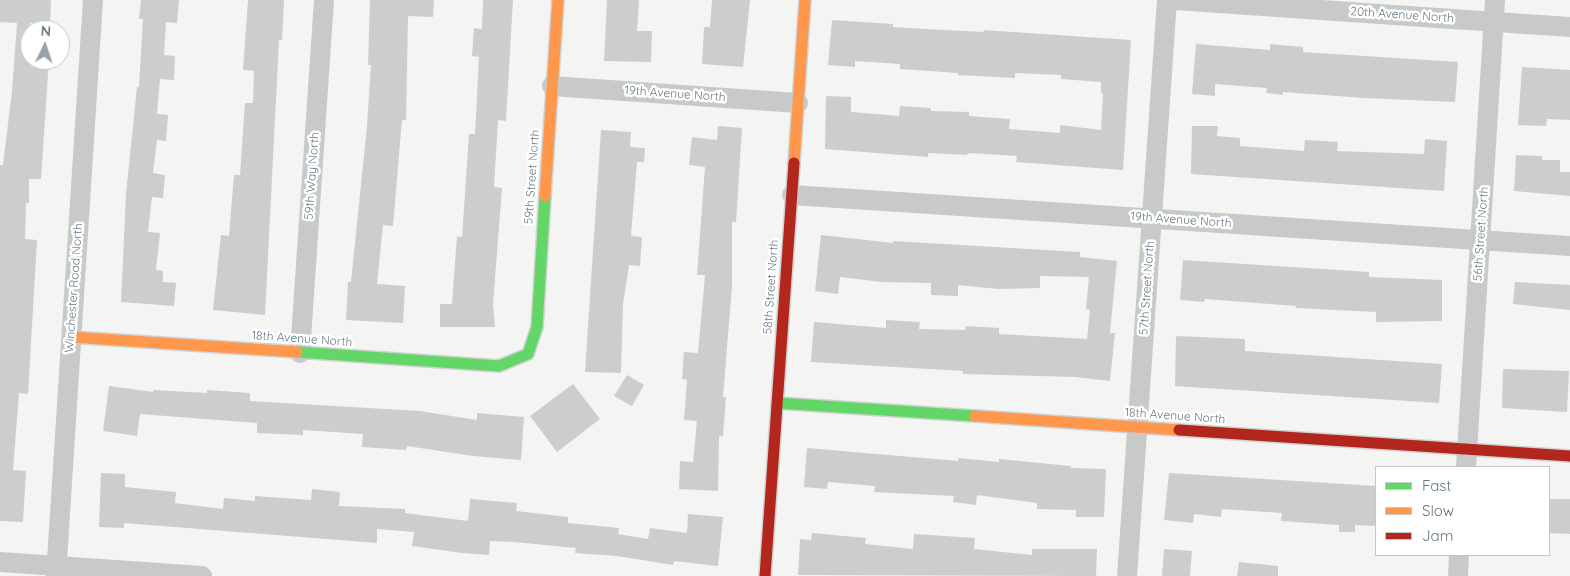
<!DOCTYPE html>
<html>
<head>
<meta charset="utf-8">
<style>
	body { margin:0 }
	#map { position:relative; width:1570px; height:576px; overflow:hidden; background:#f4f4f2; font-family:Quicksand,sans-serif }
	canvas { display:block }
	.legend { position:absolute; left:1375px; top:466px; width:175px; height:90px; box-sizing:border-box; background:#fff; border:1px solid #c1c9cd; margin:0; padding:6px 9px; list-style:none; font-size:15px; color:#647882 }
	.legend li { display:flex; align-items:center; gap:10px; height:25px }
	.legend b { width:25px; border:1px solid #c1c9cd }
	.north { position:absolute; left:20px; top:20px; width:50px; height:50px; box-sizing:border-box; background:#fff; border:1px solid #c1c9cd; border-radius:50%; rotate:4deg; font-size:14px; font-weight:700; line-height:20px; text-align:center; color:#647882 }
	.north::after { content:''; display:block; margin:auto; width:18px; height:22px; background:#96a3a9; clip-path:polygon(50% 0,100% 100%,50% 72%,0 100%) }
</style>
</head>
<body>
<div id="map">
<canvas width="1570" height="576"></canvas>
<ul class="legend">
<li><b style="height:6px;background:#63d668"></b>Fast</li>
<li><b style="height:6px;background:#ff974d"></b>Slow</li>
<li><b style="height:6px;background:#b3261e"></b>Jam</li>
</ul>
<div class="north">N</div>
</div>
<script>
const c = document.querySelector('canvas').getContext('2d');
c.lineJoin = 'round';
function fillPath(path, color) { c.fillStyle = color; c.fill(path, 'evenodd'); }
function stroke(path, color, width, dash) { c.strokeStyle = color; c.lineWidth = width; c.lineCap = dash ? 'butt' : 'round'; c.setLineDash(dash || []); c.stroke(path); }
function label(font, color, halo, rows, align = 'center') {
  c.font = font + ' Quicksand,sans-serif'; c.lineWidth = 5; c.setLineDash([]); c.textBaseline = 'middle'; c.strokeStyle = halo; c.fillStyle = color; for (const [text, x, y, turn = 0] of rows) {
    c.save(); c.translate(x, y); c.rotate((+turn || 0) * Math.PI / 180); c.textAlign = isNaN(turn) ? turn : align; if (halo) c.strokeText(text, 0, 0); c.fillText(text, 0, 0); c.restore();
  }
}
fillPath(new Path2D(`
	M 0,0 L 51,0 L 50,24 L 30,23 L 30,60 L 49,60 L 41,179 L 29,179 L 29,203 L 26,203 L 25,239 L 37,240 L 28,394 L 19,393 L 13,470 L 26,471 L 23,522 L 0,521 L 0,165 L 3,165 L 12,91 L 17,23 L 0,22 Z
	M 141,0 L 179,0 L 177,23 L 166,22 L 164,55 L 175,56 L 174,80 L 160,79 L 157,114 L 168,115 L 166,141 L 157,140 L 153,173 L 165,175 L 163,198 L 152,197 L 148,232 L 160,233 L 156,270 L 163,271 L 163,282 L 176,283 L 174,306 L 121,302 L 126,194 L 137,87 L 139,87 L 143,19 L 139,19 Z
	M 248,0 L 284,0 L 282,40 L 279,40 L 265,315 L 213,310 L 221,235 L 229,236 L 234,175 L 240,175 L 245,103 L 253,103 L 254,71 L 243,70 Z
	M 370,0 L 434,0 L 433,17 L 408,16 L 406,120 L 402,120 L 393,226 L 383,225 L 377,284 L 405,286 L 403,323 L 346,320 L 348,282 L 351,282 L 367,126 L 371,65 L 368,65 Z
	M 483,0 L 513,0 L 506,121 L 498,120 L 494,187 L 502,188 L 493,304 L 495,327 L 440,327 L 440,304 L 452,304 L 457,236 L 462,237 L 469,134 L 475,134 L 479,57 L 472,56 L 474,28 L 482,29 Z
	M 607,0 L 639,0 L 637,31 L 652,31 L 651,62 L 604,61 Z
	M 712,0 L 750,0 L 743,67 L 702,64 L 704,27 L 710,27 Z
	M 832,20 L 893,24 L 893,27 L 944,30 L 984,32 L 984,30 L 1131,40 L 1123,170 L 1016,162 L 1017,156 L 968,153 L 967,155 L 928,153 L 928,157 L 825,149 L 826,96 L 851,97 L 851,112 L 899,116 L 900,106 L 931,108 L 931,111 L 969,112 L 969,116 L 1010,119 L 1009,129 L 1060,133 L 1060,125 L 1101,130 L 1103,93 L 1101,93 L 1101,82 L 1061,79 L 1061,75 L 1015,73 L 1015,78 L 958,75 L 958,73 L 900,69 L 900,64 L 855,61 L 855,67 L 828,65 Z
	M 1196,44 L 1270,50 L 1270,44 L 1303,47 L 1303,52 L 1458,62 L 1455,102 L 1364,98 L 1283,92 L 1283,95 L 1266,93 L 1267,88 L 1215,84 L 1215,96 L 1192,94 Z
	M 1522,67 L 1570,70 L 1570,120 L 1547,119 L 1546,126 L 1518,125 Z
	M 718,126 L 742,128 L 736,222 L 732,222 L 732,286 L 723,397 L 726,397 L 723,436 L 719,436 L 718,491 L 679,489 L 680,461 L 693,462 L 697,421 L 684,420 L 687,380 L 682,379 L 684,352 L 698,353 L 705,275 L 697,275 L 705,167 L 689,165 L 692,137 L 717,140 Z
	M 1192,126 L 1218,126 L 1217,136 L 1240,138 L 1240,146 L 1304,151 L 1305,140 L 1338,142 L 1337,151 L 1424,154 L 1425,139 L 1447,141 L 1444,191 L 1191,174 Z
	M 601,130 L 631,132 L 630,147 L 645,148 L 644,162 L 637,162 L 631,236 L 642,237 L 640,266 L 629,265 L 623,304 L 621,373 L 585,372 Z
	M 1516,155 L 1542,156 L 1542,160 L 1560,160 L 1560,172 L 1570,172 L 1570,196 L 1514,191 Z
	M 821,235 L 893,243 L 893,241 L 1080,252 L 1080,257 L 1117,261 L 1110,333 L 1115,333 L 1110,381 L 1076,377 L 963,374 L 963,371 L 811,362 L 814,322 L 886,328 L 886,320 L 920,322 L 919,329 L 965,330 L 966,326 L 999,328 L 999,334 L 1087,339 L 1090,310 L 1086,309 L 1089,277 L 1040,276 L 1040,288 L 998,289 L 958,285 L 958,296 L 931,295 L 931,283 L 881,282 L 840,277 L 838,294 L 815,291 Z
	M 1183,260 L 1369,272 L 1369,277 L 1442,280 L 1442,321 L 1376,322 L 1376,312 L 1296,308 L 1296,306 L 1205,299 L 1204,302 L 1180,300 Z
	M 1515,282 L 1570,285 L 1570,310 L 1513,304 Z
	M 1176,336 L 1245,339 L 1245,351 L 1442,364 L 1439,403 L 1175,386 Z
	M 1503,369 L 1569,371 L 1567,412 L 1502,408 Z
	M 627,375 L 644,385 L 632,406 L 614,396 Z
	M 573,384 L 600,419 L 557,452 L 530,416 Z
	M 109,386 L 153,392 L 153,390 L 207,393 L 207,390 L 250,393 L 250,401 L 420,411 L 477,420 L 477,413 L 524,417 L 521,460 L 473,456 L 407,446 L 406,450 L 362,447 L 363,434 L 303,430 L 303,435 L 257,433 L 257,423 L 140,414 L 137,436 L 103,431 Z
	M 807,448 L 958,461 L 958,458 L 999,462 L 999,459 L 1071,466 L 1071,468 L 1106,469 L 1104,517 L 1076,517 L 1076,510 L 1037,509 L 1037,503 L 977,495 L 976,505 L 953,502 L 954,496 L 874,492 L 875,486 L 828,482 L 827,489 L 804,487 Z
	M 101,473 L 125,474 L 125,487 L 176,492 L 175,503 L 223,509 L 224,498 L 255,501 L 255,496 L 311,500 L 312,489 L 340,492 L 339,506 L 405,509 L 405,513 L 468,521 L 470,499 L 494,501 L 517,503 L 516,511 L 568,517 L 568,523 L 619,528 L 618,534 L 648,539 L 650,528 L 687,533 L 688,514 L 723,517 L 718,566 L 674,561 L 673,565 L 617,556 L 575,553 L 576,548 L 514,542 L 490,541 L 489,555 L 462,553 L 412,546 L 414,532 L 377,529 L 377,543 L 124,523 L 124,528 L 99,527 Z
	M 1169,473 L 1376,486 L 1376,526 L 1355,525 L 1355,532 L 1339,532 L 1339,525 L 1281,521 L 1282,513 L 1222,509 L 1221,517 L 1194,514 L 1193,523 L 1164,520 Z
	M 1549,499 L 1570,499 L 1570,534 L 1549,533 Z
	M 812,533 L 866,538 L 865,544 L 913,549 L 914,534 L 975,538 L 974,549 L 1032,555 L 1032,549 L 1097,549 L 1096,576 L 798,575 L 800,539 L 811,540 Z
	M 1164,549 L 1192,551 L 1190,576 L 1162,576 Z
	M 1239,562 L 1278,566 L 1278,576 L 1237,576 Z`), '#cccecd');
const fast = new Path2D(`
	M 297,352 L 499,366 L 528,354 L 537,327 L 545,196
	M 777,403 L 975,416`);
const slow = new Path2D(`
	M 794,163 L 805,0
	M 545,196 L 558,0
	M 71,337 L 297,352
	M 975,416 L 1179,430`);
const jam = new Path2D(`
	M 1179,430 L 1570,456
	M 765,576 L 794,163`);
stroke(fast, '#d0d2d2', 14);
stroke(slow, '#d0d2d2', 14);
stroke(jam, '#d0d2d2', 14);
stroke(new Path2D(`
	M 1175,0 L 1570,27
	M 552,86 L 798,103
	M 792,195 L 1570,246
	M 300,353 L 324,0
	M 1466,467 L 1495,0
	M 0,562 L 202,576
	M 56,576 L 93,0
	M 1127,576 L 1167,0
	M 1458,576 L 1459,555`), '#c8caca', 20);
stroke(fast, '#63d668', 11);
stroke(slow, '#ff974d', 11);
stroke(jam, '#b3261e', 11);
label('12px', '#647882', '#fff', [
	["20th Avenue North",1402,15,4],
	["19th Avenue North",675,94,4],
	["59th Way North",312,176,-86],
	["59th Street North",532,177,-86],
	["19th Avenue North",1181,220,4],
	["56th Street North",1481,234,-86],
	["58th Street North",771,287,-86],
	["Winchester Road North",74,288,-86],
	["57th Street North",1147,288,-86],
	["18th Avenue North",302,339,4],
	["18th Avenue North",1175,416,4]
]);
</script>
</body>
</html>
